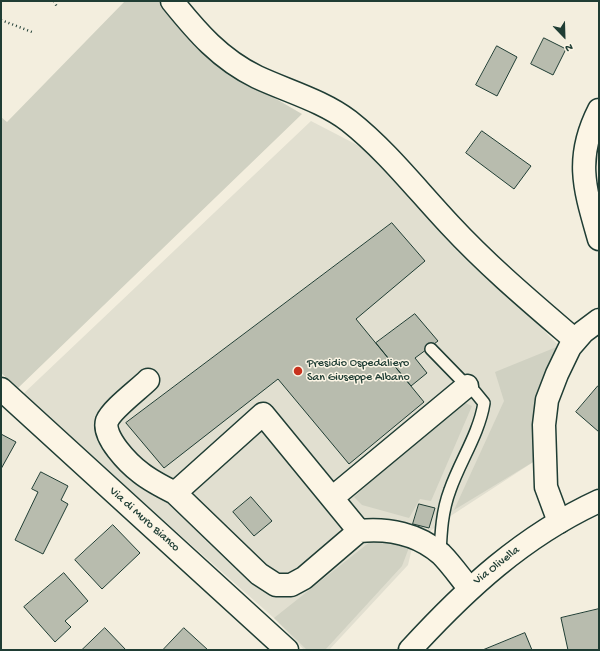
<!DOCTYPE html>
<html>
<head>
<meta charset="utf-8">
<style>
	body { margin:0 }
	#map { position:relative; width:600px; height:651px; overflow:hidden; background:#f3eede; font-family:"Gochi Hand",sans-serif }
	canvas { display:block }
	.frame { position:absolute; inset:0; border:2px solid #1f3d34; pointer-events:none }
	.north { position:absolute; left:544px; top:16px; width:40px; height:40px; -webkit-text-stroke:3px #fcf5e5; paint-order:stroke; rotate:157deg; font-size:11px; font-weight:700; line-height:16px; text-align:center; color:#1f3d34 }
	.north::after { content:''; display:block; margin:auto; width:14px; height:18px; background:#1f3d34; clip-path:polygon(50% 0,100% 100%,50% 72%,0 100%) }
</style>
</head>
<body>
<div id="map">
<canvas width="600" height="651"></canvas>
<div class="frame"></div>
<div class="north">N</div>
</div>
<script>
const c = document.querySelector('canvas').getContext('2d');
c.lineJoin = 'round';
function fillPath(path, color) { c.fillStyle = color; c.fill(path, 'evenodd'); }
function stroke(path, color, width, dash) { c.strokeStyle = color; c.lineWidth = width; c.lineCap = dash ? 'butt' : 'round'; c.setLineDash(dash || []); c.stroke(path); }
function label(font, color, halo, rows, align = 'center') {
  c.font = font + ' "Gochi Hand",sans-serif'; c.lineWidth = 3; c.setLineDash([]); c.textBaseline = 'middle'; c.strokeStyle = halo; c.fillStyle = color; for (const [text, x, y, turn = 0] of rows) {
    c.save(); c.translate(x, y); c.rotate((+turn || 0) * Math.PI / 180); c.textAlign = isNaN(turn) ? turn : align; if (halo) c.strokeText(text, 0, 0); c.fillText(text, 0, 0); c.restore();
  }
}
fillPath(new Path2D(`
	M 311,121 L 365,149 L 559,346 L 538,459 L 449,517 L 413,544 L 408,565 L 329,650 L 304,650 L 274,618 L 22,395 Z`), '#e1dfd0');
fillPath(new Path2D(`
	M 125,1 L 162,1 L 230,72 L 302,114 L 18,388 L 1,373 L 1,117 L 7,122 Z
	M 559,346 L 538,459 L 454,510 L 504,401 L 495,372 Z
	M 461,401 L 472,406 L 431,501 L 420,499 L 409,518 L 362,505 L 354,497 Z
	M 387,540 L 410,545 L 402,566 L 325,650 L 307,650 L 274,618 L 371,541 Z`), '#d0d1c2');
const building = new Path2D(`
	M 544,38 L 566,49 L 553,75 L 531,64 Z
	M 497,46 L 517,57 L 497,96 L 476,85 Z
	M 482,131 L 531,166 L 514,189 L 466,153 Z
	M 392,223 L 425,261 L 356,319 L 424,402 L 349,464 L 278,379 L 164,468 L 126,423 Z
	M 415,314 L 438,341 L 415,358 L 427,373 L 411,386 L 376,343 Z
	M 598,386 L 599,386 L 599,432 L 576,412 Z
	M 1,434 L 16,442 L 1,469 Z
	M 41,472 L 68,486 L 61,500 L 68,504 L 43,554 L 15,540 L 38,492 L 32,489 Z
	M 251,497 L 272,521 L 254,536 L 233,512 Z
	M 419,504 L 435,508 L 429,528 L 413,524 Z
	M 113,525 L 140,553 L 102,589 L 75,560 Z
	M 64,573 L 88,601 L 65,621 L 71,627 L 55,642 L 24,607 Z
	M 599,609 L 599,650 L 568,650 L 561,618 Z
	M 105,628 L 126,650 L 82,650 Z
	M 184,628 L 208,650 L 163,650 Z
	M 525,633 L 532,650 L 483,650 Z`);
fillPath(building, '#b8bcae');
stroke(building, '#1f3d34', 1);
const service = new Path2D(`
	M 431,349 L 467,386 L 475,392 L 484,403 C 479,434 460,461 450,490 C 442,511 441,532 440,554`);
const minor = new Path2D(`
	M 172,1 C 197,32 220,59 257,77 C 287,91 323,101 349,121 C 387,151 417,190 450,225 C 489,267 532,303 575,340
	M 599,110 C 574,159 585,190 599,239
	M 148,380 C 138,390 112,409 107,421 C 102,437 129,464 141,473 C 151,481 163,487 175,493
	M 1,389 L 287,650
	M 332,498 L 467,386
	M 559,522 L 546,487 L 544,425 L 547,400 L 557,374 L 570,347 L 583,332 L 599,320
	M 359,531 L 304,578 L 291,585 L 276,585 L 259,574 L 175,493 L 263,414 L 359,531 C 388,528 418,534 441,554 C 451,564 460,577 469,588`);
const secondary = new Path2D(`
	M 410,650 C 466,589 523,536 599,501`);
stroke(service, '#1f3d34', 14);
stroke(minor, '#1f3d34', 25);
stroke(secondary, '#1f3d34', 25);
stroke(new Path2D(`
	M 54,1 L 57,7
	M 1,20 L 32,32`), '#1f3d34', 2.5, [1, 3]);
stroke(service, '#fcf5e5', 11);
stroke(minor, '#fcf5e5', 22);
stroke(secondary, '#fcf5e5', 22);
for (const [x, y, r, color] of [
	[298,371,5,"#c8321e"]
]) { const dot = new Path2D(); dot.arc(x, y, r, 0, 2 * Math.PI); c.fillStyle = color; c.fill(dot); stroke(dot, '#fcf5e5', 1.5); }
label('12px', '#1f3d34', '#fcf5e5', [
	["Presidio Ospedaliero",307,364],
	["San Giuseppe Albano",307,378]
], 'left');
label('12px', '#1f3d34', '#fcf5e5', [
	["Via di Muro Bianco",144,520,42],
	["Via Olivella",497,566,-38]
]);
</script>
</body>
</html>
